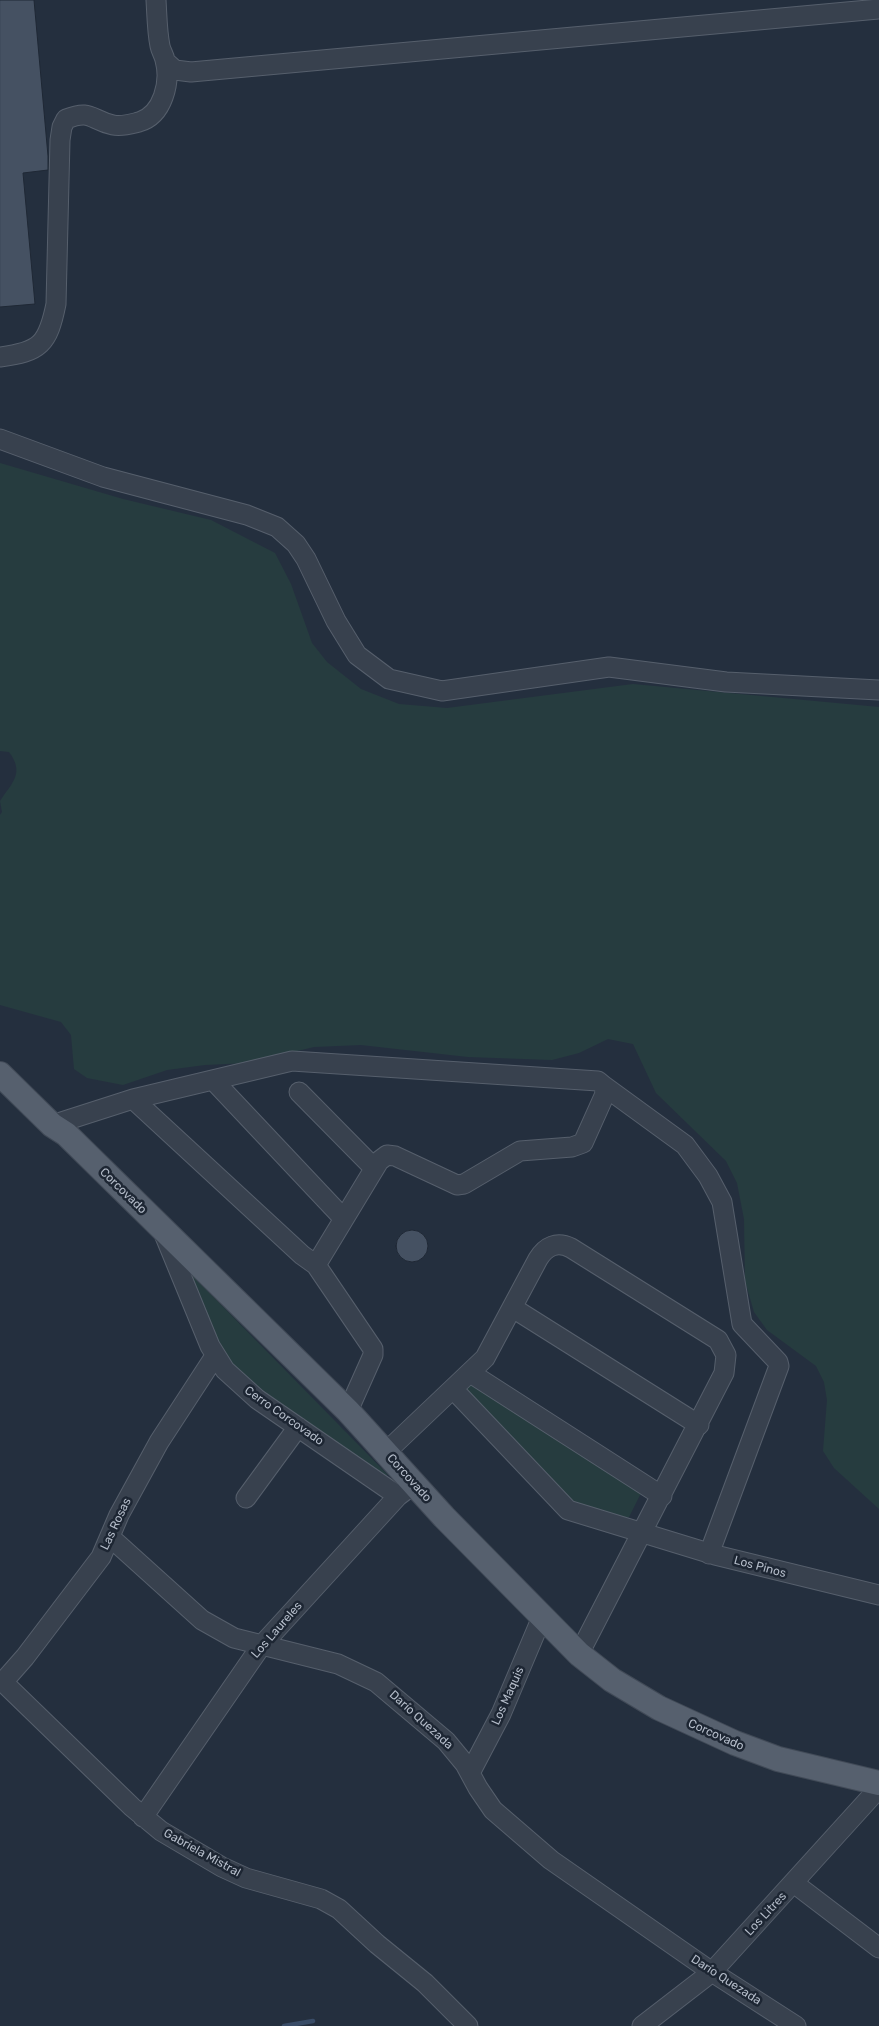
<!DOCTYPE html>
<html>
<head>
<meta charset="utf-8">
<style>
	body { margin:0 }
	canvas { display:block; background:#242f3e }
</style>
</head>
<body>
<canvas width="879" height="2026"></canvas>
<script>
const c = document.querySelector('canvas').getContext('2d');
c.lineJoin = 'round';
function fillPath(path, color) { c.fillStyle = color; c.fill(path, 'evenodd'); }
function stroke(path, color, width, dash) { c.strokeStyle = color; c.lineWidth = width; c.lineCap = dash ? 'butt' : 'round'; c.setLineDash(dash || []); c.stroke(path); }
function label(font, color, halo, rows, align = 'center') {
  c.font = font + ' Rubik,sans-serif'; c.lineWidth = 5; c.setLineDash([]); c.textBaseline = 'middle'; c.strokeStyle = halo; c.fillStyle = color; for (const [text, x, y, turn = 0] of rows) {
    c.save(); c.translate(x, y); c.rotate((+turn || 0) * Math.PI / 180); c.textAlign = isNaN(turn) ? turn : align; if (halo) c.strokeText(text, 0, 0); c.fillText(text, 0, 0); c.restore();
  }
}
fillPath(new Path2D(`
	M 0,463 L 123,499 L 211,520 L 275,553 L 291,584 L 312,643 L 327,662 L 361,689 L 399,704 L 447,708 L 633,684 L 879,707 L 879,1509 L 834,1468 L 823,1451 L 827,1400 L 824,1382 L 816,1366 L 767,1330 L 754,1312 L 745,1281 L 744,1219 L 737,1183 L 726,1161 L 656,1093 L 633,1044 L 608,1039 L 579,1053 L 552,1060 L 468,1057 L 361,1045 L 314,1047 L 247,1063 L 205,1065 L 167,1070 L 123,1085 L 87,1078 L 74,1069 L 71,1035 L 61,1022 L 0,1005 L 0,815 L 2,812 L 0,801 C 12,783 25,773 9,752 L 0,751 Z
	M 184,1267 L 388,1475 L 383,1475 L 261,1396 L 219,1354 Z
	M 475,1383 L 642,1491 L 629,1517 L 619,1520 L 565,1504 L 463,1390 L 469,1384 Z`), '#263c3f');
stroke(new Path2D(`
	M 284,2026 L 313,2021`), '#394c67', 4.5);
const building = new Path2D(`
	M 0,0 L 34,0 L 48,156 L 48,170 L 23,173 L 35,304 L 0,307 Z
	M396 1246a16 16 0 1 1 32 0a16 16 0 1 1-32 0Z`);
fillPath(building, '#455162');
stroke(building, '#1f2835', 1);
const minor = new Path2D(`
	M 166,62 L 175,70 L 191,72 L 879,9
	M 0,357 C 40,352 48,344 56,304 L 60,140 L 62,127 L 66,119 C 92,109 90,120 113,125 C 122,127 131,124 139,122 C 163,115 171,82 165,60 C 164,55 161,51 160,46 C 157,31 157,15 156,0
	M 0,439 L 103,477 L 247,515 L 277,527 L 296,544 L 306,559 L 336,621 L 357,655 L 389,679 L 442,691 L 609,667 L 726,682 L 879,690
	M 213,1080 L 344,1219
	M 604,1086 L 685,1145 L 708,1176 L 722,1202 L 742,1324 L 778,1362 L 779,1366 L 709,1554
	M 299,1092 L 374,1168
	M 133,1099 L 302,1255 L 316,1265 L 373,1349 L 373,1355 L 348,1411
	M 52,1125 L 133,1099 L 292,1061 L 598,1081 L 604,1086 L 605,1094 L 583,1143 L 572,1147 L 520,1151 L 464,1184 L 457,1185 L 395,1156 L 387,1155 L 379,1161 L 316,1265
	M 164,1234 L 210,1346 L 225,1370 L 257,1399 L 398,1496
	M 513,1308 L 699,1425
	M 215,1356 L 159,1442 L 119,1515 L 101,1557 L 25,1657 L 3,1682 L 132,1807 L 161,1831 L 222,1867 L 246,1878 L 321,1899 L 339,1909 L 377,1944 L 425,1983 L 468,2026
	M 472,1374 L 662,1496
	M 454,1390 L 568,1510 L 715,1555 L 879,1595
	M 386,1452 L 485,1358 L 538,1259 C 546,1246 557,1241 571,1248 L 718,1340 L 726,1355 L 724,1373 L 579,1654
	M 246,1498 L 298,1427
	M 110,1537 L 202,1620 L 234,1638 L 338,1664 L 376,1682 L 446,1741 L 465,1764 L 478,1788 L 493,1810 L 551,1860 L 712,1972 L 796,2026
	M 470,1773 L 501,1714 L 542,1617
	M 143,1817 L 261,1646 L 398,1496 L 414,1484
	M 795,1884 L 879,1948
	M 642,2026 L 712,1972 L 879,1788`);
const major = new Path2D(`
	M 0,1074 L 52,1125 L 66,1134 L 348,1411 L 444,1517 L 579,1654 L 612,1680 L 659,1708 L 735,1743 L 778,1759 L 879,1783`);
stroke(minor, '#565f6c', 21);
stroke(major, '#414a57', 26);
stroke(minor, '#38414e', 19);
stroke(major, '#56606e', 24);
label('12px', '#b4bcc9', '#1d2633', [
	["Corcovado",123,1191,44],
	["Cerro Corcovado",284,1416,35],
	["Corcovado",409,1478,48],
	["Las Rosas",116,1524,-65],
	["Los Pinos",760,1567,15],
	["Los Laureles",277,1630,-49],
	["Los Maquis",508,1696,-66],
	["Darío Quezada",421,1720,42],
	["Corcovado",716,1735,24],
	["Gabriela Mistral",202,1853,29],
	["Los Litres",766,1914,-47],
	["Darío Quezada",726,1980,33]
]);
</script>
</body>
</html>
